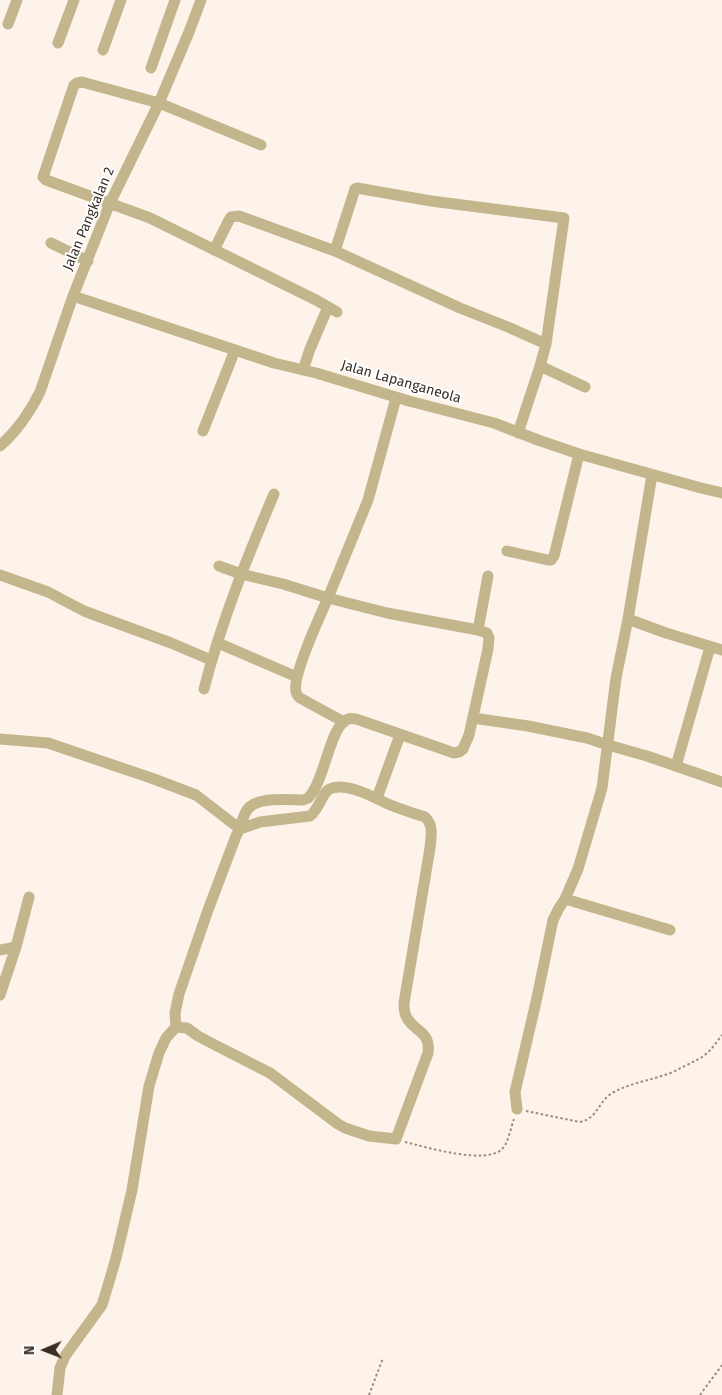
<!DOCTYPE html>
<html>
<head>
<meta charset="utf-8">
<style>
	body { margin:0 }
	#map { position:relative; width:722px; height:1395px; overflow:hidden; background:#fdf3ea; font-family:"Fira Sans",sans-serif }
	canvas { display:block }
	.north { position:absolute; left:20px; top:1325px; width:50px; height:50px; -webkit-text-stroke:4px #fff; paint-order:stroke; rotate:269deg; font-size:14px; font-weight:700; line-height:20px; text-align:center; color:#392f26 }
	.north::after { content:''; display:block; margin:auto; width:18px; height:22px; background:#392f26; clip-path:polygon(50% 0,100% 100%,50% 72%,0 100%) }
</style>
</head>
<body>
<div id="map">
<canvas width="722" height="1395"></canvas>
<div class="north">N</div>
</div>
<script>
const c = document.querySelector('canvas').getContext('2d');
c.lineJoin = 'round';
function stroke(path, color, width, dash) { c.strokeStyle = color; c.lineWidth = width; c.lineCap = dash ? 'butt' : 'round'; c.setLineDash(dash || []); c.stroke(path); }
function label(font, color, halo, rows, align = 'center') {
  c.font = font + ' "Fira Sans",sans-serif'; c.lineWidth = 4; c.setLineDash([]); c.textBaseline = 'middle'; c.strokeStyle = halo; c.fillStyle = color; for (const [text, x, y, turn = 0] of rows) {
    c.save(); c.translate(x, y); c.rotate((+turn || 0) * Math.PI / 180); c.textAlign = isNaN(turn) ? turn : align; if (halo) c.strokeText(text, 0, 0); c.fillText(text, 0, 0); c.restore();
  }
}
stroke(new Path2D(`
	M 526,1111 L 580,1122 C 599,1118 598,1100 614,1092 C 633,1082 653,1080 673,1072 C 678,1070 682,1067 687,1065 C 694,1061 701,1059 707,1053 C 713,1048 717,1041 722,1035
	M 405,1142 C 426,1147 488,1166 503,1148 C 508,1143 511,1127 514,1119
	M 369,1395 L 383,1358
	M 700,1395 L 722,1365`), '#978d84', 2, [2.5, 2.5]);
stroke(new Path2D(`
	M 8,24 L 17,0
	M 58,43 L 74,0
	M 103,50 L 121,0
	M 151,68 L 175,0
	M 261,145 L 159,103 L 82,82 L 77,83 L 74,85 L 43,177 L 46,180 L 150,218 L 316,300 L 337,312
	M 51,243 L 88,261
	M 214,250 L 229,220 L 231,217 L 239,216 L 335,251 L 460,308 L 508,327 L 546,344 L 540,366 L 585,387
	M 335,251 L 355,189 L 357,188 L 431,201 L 564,218 L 546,344
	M 73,296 L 274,363 L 316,373 L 409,401 L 494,423 L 538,440 L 579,454 L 701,488 L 722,493
	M 303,370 L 310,349 L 328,307
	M 203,431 L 235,350
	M 518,433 L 540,366
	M 0,446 C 17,431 30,412 40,392 L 73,296 L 110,203 L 159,103 L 189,32 L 201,0
	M 507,551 L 548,560 L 551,560 L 554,556 L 579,454
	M 219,566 L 241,574 L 283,584 L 328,598 L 368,500 L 396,398
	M 0,575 L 48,592 L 84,611 L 171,643 L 211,660
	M 628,619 L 666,633 L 722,650
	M 478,630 L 488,576
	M 218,643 L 297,677
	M 204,689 C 221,622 247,558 274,494
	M 473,718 L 528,726 L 587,738 L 608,745 L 647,756 L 722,782
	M 0,739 L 48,743 L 154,779 L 196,795 L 240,829
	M 676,766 L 710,647
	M 377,798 L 400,735
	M 565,899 L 670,930
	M 0,950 L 16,947
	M 0,995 L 16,947 L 29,897
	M 176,1027 L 175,1013 L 179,994 L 208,910 L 236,836 C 241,828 242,818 247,810 C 256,796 288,800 303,800 L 308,798 C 325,781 329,730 346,720 C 351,717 357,719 362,721 L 454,753 L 459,752 L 463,749 L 469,735 L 488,649 L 489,638 L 487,633 L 478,630 L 387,613 L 328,598 C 320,616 292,676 296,692 C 297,696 297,695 300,698 L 344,722
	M 517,1109 L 515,1092 L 536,1002 L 553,920 L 559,908 L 565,899 L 578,869 L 602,788 L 616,678 L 628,619 L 652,475
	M 57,1395 L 60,1368 L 65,1356 L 102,1305 L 109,1282 L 116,1258 L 132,1190 L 149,1086 L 159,1053 L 166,1038 L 176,1027 L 187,1028 L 198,1036 L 215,1045 L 270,1073 L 338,1124 L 345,1128 L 369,1136 L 396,1139 L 428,1053 C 431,1030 413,1032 406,1016 C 404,1012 404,1007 404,1003 L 430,848 C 431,837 434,825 425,817 C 412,813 400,809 388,804 C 373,797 343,780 328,790 C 321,796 319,809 310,816 L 260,822 L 240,829`), '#c3b68c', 11);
label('14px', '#392f26', '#fff', [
	["Jalan Pangkalan 2",89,219,-67],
	["Jalan Lapanganeola",401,382,16]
]);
</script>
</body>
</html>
